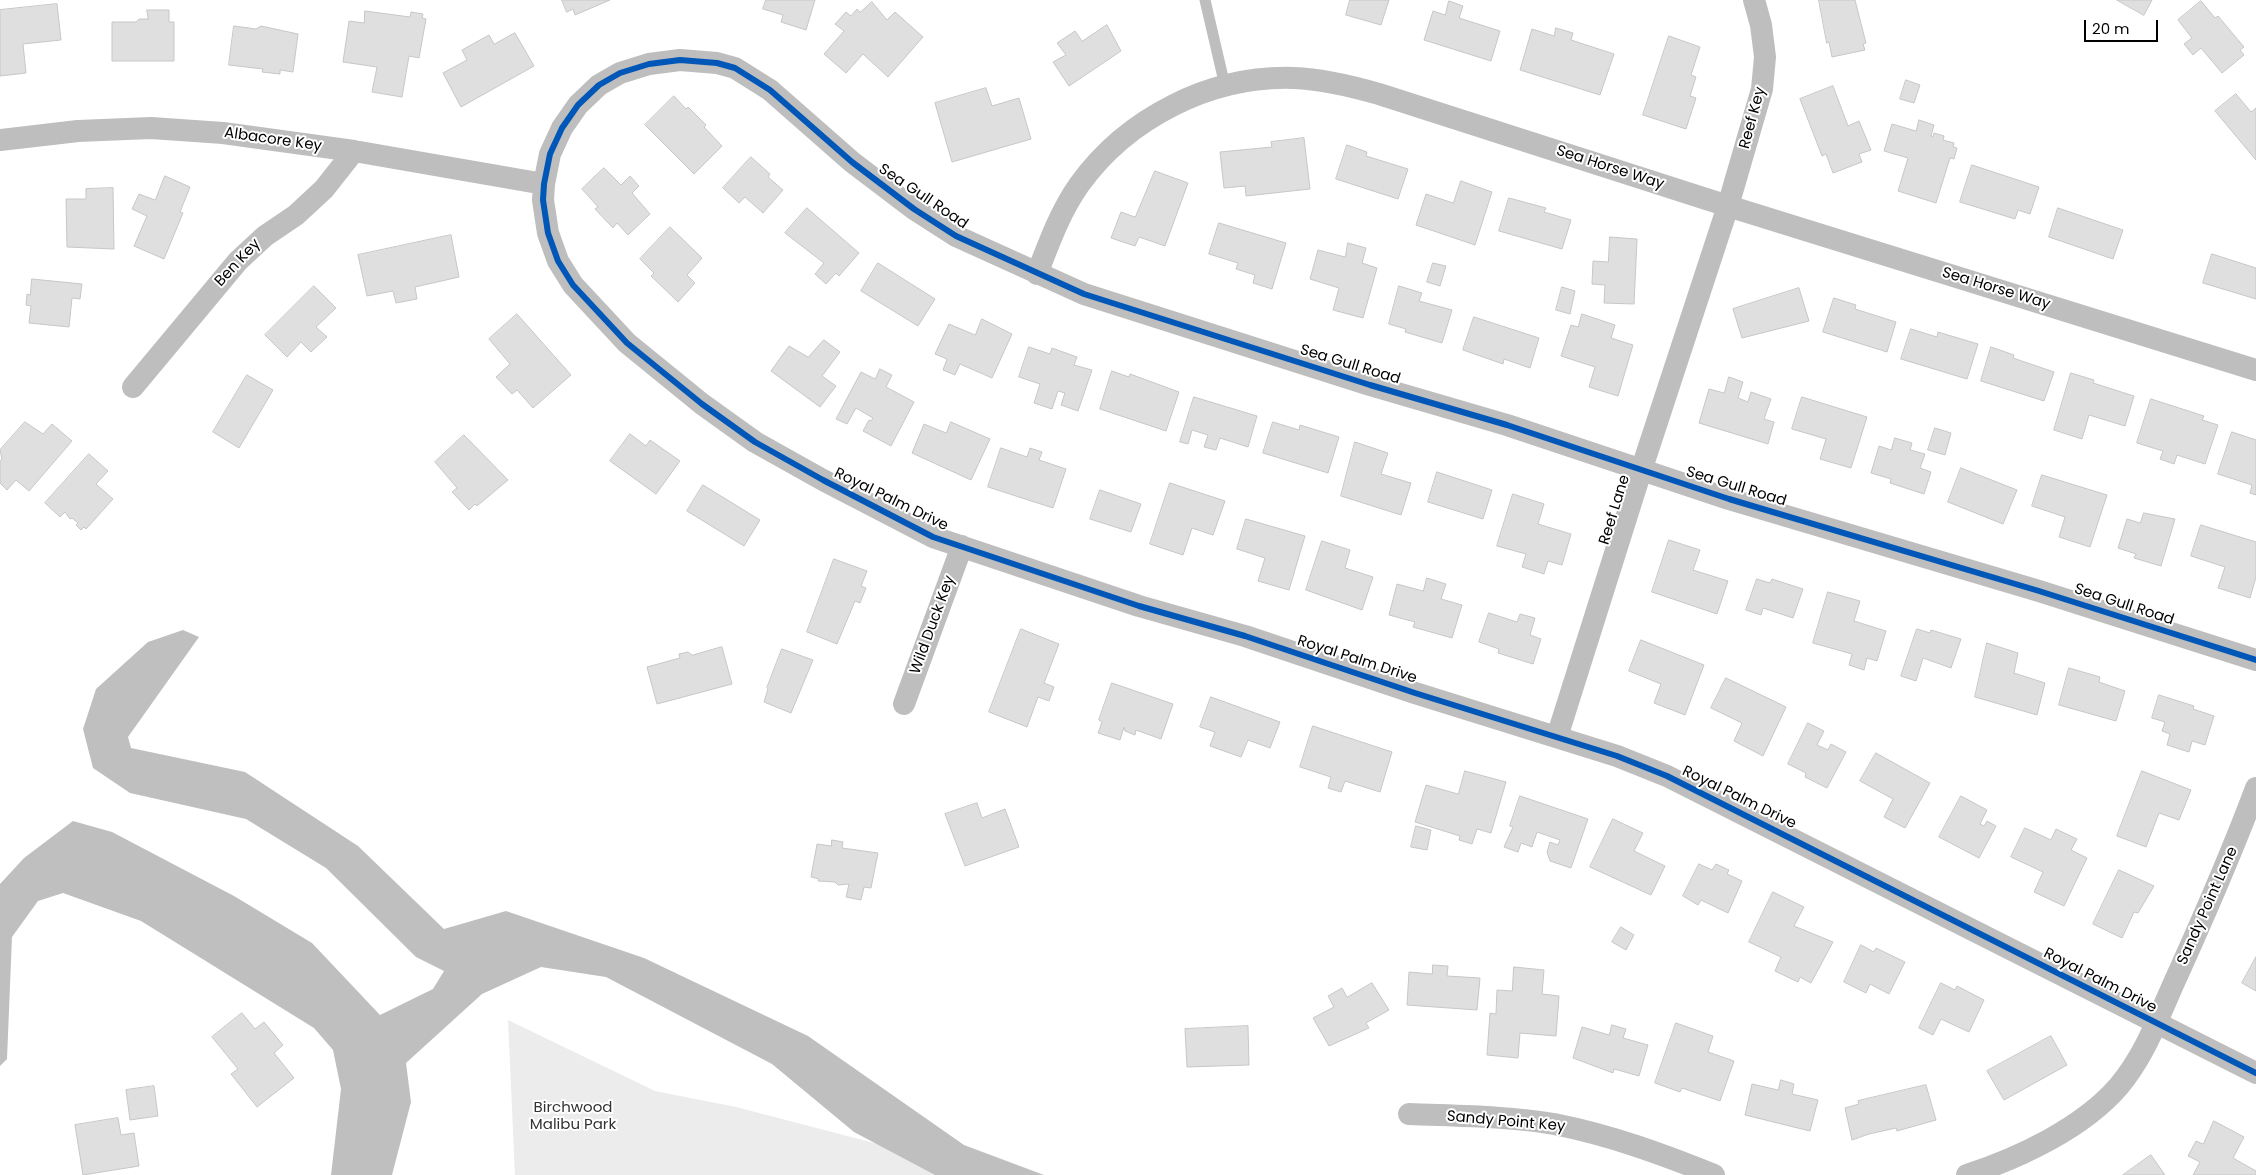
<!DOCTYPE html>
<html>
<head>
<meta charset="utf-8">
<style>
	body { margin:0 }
	#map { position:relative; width:2256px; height:1175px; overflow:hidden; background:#fff; font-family:Poppins,sans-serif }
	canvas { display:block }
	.scale { position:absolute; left:2084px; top:20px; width:74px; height:22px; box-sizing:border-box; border:2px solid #000; border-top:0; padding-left:6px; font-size:15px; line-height:18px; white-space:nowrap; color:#000; -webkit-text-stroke:4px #fff; paint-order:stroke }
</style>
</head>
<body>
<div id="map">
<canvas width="2256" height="1175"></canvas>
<div class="scale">20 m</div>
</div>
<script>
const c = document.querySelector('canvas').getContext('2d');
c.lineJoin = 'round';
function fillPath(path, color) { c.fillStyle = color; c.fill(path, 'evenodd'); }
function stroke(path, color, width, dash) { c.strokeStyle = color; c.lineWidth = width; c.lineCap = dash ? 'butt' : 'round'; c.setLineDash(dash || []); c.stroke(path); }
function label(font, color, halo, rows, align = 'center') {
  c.font = font + ' Poppins,sans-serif'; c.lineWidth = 4; c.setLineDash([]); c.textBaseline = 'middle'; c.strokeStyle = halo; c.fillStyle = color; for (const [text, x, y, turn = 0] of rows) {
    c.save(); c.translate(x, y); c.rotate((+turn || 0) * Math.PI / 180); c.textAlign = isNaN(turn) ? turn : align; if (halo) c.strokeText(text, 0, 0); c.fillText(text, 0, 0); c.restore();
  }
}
fillPath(new Path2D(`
	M 508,1020 L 655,1091 L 736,1107 L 997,1175 L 515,1175 Z`), '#ececec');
fillPath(new Path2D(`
	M 183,630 L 199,637 L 128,737 L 131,748 L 245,772 L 358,846 L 444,929 L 506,911 L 644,958 L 808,1036 L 964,1145 L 1044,1175 L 935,1175 L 854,1132 L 772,1064 L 606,977 L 541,967 L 482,994 L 406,1063 L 411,1102 L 392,1175 L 331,1175 L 341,1089 L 333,1050 L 314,1028 L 141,921 L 63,893 L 38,901 L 12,937 L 7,1059 L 0,1066 L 0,884 L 24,858 L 73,821 L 112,832 L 234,896 L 312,943 L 380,1015 L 433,989 L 444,971 L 416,957 L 326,868 L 246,819 L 130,793 L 93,768 L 83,729 L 96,689 L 148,642 Z`), '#bfbfbf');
const building = new Path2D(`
	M 562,0 L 610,0 L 575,15 L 573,9 L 567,12 Z
	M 766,0 L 815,0 L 806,30 L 781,22 L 783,15 L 763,9 Z
	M 1350,0 L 1389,0 L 1381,25 L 1346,15 Z
	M 1819,0 L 1855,0 L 1866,43 L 1863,44 L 1865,50 L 1832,57 L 1829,42 L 1827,43 Z
	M 2117,0 L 2152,0 L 2144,15 Z
	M 1449,1 L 1463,6 L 1459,18 L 1500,31 L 1491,61 L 1424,40 L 1433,11 L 1445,15 Z
	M 2201,1 L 2215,18 L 2218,16 L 2244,47 L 2240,50 L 2244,55 L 2222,73 L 2201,48 L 2193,55 L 2184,44 L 2192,38 L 2178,20 Z
	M 872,2 L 887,20 L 895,12 L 923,37 L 888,77 L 863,54 L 846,73 L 824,54 L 844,31 L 835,24 L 846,12 L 851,16 L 857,9 L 860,12 Z
	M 57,4 L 61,40 L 23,44 L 26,73 L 0,76 L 0,10 Z
	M 147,10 L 169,10 L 169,22 L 174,22 L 174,61 L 112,61 L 112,22 L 136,22 L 139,19 L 148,19 Z
	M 365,11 L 410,17 L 411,12 L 423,14 L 422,18 L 426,19 L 419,58 L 409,56 L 402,97 L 372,92 L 377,67 L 343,62 L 349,21 L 364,23 Z
	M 1107,25 L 1121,51 L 1069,86 L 1053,62 L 1066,55 L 1057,43 L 1075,31 L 1082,41 Z
	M 234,26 L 256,29 L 261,26 L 298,34 L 293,72 L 280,70 L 280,74 L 262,72 L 263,69 L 229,65 Z
	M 1556,28 L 1573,33 L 1571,40 L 1614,54 L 1600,95 L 1520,70 L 1532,29 L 1554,36 Z
	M 515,33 L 534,66 L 461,107 L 443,73 L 467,60 L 462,50 L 489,35 L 494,44 Z
	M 1669,36 L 1700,47 L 1691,75 L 1696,77 L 1690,96 L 1696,98 L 1686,129 L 1643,115 Z
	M 1906,80 L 1920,85 L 1914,103 L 1900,99 Z
	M 1833,86 L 1848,126 L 1859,121 L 1871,150 L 1859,154 L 1862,162 L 1833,173 L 1826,154 L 1822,156 L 1800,99 Z
	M 986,88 L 992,106 L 1019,98 L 1031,139 L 952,162 L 935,103 Z
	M 2236,94 L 2251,112 L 2256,108 L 2256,160 L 2215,111 Z
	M 674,96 L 686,109 L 688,107 L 706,125 L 704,127 L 722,146 L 694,174 L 645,125 Z
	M 1919,120 L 1934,125 L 1931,136 L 1933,137 L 1934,133 L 1944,136 L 1943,140 L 1954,143 L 1953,147 L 1957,148 L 1954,159 L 1950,158 L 1936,203 L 1898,191 L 1908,158 L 1884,151 L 1892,124 L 1916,131 Z
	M 1304,138 L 1310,189 L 1246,196 L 1245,186 L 1224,188 L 1220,152 L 1272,147 L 1271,142 Z
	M 1347,145 L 1367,152 L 1366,156 L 1408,169 L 1398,199 L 1336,179 Z
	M 751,157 L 770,174 L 768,177 L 783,190 L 763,213 L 745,197 L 739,203 L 723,188 Z
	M 1972,165 L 2039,187 L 2030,214 L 2018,210 L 2015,219 L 1960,202 Z
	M 604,168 L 621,185 L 630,176 L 639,186 L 632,193 L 650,214 L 628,235 L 617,223 L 613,228 L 595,209 L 598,207 L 582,189 Z
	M 1155,171 L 1188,183 L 1165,246 L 1139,237 L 1135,246 L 1111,238 L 1121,212 L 1135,217 Z
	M 165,176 L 190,187 L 180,212 L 183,213 L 164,259 L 134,246 L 147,216 L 132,209 L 139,194 L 155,200 Z
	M 1461,181 L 1492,192 L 1475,245 L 1416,225 L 1426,194 L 1453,203 Z
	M 113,188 L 114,249 L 67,247 L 66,199 L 86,199 L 86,189 Z
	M 1509,198 L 1546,208 L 1544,212 L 1571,220 L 1562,249 L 1499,231 Z
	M 807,208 L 859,253 L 839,276 L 836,273 L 826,284 L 815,274 L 824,263 L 785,233 Z
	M 2058,208 L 2123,230 L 2113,259 L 2049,237 Z
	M 1219,223 L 1286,243 L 1272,289 L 1253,283 L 1255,275 L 1236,269 L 1238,263 L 1209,254 Z
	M 670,227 L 702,258 L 687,275 L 695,283 L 678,302 L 651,276 L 654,273 L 640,259 Z
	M 451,235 L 459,277 L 415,287 L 417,299 L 396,303 L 393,291 L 367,296 L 358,255 Z
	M 1610,237 L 1637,239 L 1634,304 L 1604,303 L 1605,285 L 1592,284 L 1593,261 L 1608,262 Z
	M 1348,243 L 1366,248 L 1362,263 L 1377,268 L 1363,318 L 1333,310 L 1339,288 L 1310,279 L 1318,250 L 1345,257 Z
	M 2212,254 L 2256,268 L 2256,299 L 2203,283 Z
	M 878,263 L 935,299 L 918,326 L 861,291 Z
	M 1433,263 L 1446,266 L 1440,286 L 1427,282 Z
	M 32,279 L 82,284 L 80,299 L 72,298 L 69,327 L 29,323 L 31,306 L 26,305 L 27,294 L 30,295 Z
	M 314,286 L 336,308 L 316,327 L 327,337 L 311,352 L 301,342 L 287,357 L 265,335 Z
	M 1399,286 L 1422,293 L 1419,301 L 1452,310 L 1442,343 L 1405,332 L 1406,329 L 1389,324 Z
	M 1562,287 L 1575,291 L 1570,314 L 1556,310 Z
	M 1799,288 L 1809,321 L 1742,338 L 1733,309 Z
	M 1834,298 L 1856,305 L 1855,309 L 1896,322 L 1887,352 L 1823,332 Z
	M 517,314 L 571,375 L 533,408 L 517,390 L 512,394 L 496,377 L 510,364 L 489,339 Z
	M 1582,314 L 1615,325 L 1611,338 L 1633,345 L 1618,396 L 1589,387 L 1595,367 L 1561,356 L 1571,325 L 1578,327 Z
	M 1474,317 L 1539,338 L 1530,368 L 1504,359 L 1503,364 L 1463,350 Z
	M 982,319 L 1012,334 L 992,378 L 960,364 L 955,375 L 943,370 L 947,359 L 935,354 L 949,324 L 975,335 Z
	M 1911,329 L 1937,337 L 1938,332 L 1978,344 L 1967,379 L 1901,359 Z
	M 824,340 L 840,352 L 822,376 L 836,386 L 820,407 L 771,371 L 789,346 L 808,357 Z
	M 1029,347 L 1050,354 L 1052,348 L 1077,357 L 1074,365 L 1092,370 L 1078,411 L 1061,405 L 1065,393 L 1058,391 L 1052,409 L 1034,403 L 1040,384 L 1019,377 Z
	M 1991,347 L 2014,355 L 2013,358 L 2054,372 L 2044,401 L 1981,381 Z
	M 880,369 L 892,375 L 886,387 L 914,402 L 891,446 L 863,431 L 869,420 L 871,421 L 873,418 L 856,408 L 847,424 L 836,419 L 861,372 L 875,379 Z
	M 1112,371 L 1129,377 L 1130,374 L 1179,392 L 1166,431 L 1100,409 Z
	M 2071,373 L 2094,380 L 2093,383 L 2134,396 L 2125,426 L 2089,415 L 2082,439 L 2054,430 Z
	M 247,375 L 273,390 L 239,448 L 213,432 Z
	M 1729,377 L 1743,382 L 1738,398 L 1748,402 L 1751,392 L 1771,399 L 1764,419 L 1774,422 L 1768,444 L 1699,423 L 1709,389 L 1724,393 Z
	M 1194,397 L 1257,416 L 1248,447 L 1220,438 L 1216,450 L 1204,447 L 1208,435 L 1192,430 L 1188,444 L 1180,442 Z
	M 1802,397 L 1867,417 L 1851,468 L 1820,459 L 1826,439 L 1792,429 Z
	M 2151,399 L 2204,416 L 2202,420 L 2218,425 L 2205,464 L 2177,455 L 2174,464 L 2160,459 L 2163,451 L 2137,443 Z
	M 25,422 L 43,434 L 52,424 L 72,441 L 29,491 L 16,480 L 7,490 L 0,483 L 0,461 L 2,459 L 0,450 Z
	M 951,422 L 990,439 L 971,480 L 912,453 L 924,424 L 946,433 Z
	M 1273,422 L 1299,430 L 1300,425 L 1339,437 L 1328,473 L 1263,453 Z
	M 1935,428 L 1951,433 L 1945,455 L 1928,450 Z
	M 2232,432 L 2256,440 L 2256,495 L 2250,493 L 2252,485 L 2218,474 Z
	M 630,434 L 646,446 L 650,440 L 680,461 L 656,494 L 610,461 Z
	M 464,435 L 508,480 L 477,506 L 475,504 L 469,510 L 452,492 L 457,488 L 435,462 Z
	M 1895,438 L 1912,443 L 1910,450 L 1925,454 L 1920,468 L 1931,472 L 1924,494 L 1890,483 L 1891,479 L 1871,473 L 1879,446 L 1891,450 Z
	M 1355,442 L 1388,453 L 1381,474 L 1411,483 L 1401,515 L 1341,496 Z
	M 1001,448 L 1027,457 L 1030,448 L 1042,452 L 1039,460 L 1066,469 L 1053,508 L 988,487 Z
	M 89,454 L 108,471 L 96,484 L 113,499 L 86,529 L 84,527 L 81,530 L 76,525 L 78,523 L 72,518 L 70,519 L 65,512 L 60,517 L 45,503 Z
	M 1961,468 L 2017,490 L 2003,524 L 1948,502 Z
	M 1437,472 L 1492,490 L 1483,519 L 1428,502 Z
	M 2042,475 L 2107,495 L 2090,547 L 2059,537 L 2065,517 L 2032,506 Z
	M 1170,483 L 1225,501 L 1213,535 L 1192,528 L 1183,555 L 1150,544 Z
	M 703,485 L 760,520 L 744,546 L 687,511 Z
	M 1100,490 L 1141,504 L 1131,532 L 1090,519 Z
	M 1513,494 L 1544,504 L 1538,524 L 1571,534 L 1562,565 L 1548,561 L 1544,574 L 1522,567 L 1526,554 L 1497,546 Z
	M 2144,513 L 2175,519 L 2161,566 L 2134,558 L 2136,554 L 2118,548 L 2127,519 L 2140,523 Z
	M 1246,519 L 1305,536 L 1289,590 L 1258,581 L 1265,558 L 1237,549 Z
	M 2201,525 L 2256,542 L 2256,577 L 2250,598 L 2218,588 L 2225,567 L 2191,556 Z
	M 1669,540 L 1700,550 L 1693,570 L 1728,581 L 1717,614 L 1652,592 Z
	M 1322,541 L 1350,550 L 1345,568 L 1373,577 L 1362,610 L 1306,590 Z
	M 834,559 L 867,571 L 861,586 L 866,588 L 860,603 L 855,601 L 837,644 L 807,632 Z
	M 1427,578 L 1446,584 L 1441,599 L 1462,605 L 1452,638 L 1413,627 L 1415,622 L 1389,615 L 1397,584 L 1423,591 Z
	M 1757,579 L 1770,583 L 1772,579 L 1803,589 L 1793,618 L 1763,608 L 1761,615 L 1746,610 Z
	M 1828,592 L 1860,601 L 1854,621 L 1886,631 L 1877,661 L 1867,658 L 1864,670 L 1849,665 L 1852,654 L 1813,643 Z
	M 1489,613 L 1517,622 L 1520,614 L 1535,618 L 1530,635 L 1541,639 L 1533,664 L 1498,653 L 1499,649 L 1479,642 Z
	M 1021,629 L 1059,644 L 1044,683 L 1054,687 L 1049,701 L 1038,697 L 1027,727 L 989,712 Z
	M 1917,629 L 1930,633 L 1931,630 L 1961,639 L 1951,668 L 1923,658 L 1916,681 L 1901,676 Z
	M 1641,640 L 1704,665 L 1685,715 L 1654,703 L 1661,684 L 1629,671 Z
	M 1987,643 L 2018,653 L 2014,673 L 2045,683 L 2037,715 L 1975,697 Z
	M 722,647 L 732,684 L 657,704 L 647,667 L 680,658 L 679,654 L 688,652 L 692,655 Z
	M 782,649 L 813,660 L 791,713 L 764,702 L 768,689 L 767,688 Z
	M 2069,668 L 2100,677 L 2099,682 L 2125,691 L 2116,721 L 2059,705 Z
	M 1726,678 L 1786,707 L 1763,756 L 1734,741 L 1742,723 L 1711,708 Z
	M 1112,683 L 1173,704 L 1161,739 L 1136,730 L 1135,735 L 1125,731 L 1124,727 L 1120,740 L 1098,733 L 1102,722 L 1099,720 Z
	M 2159,695 L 2194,706 L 2193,709 L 2214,716 L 2205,745 L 2192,741 L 2189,752 L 2167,745 L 2170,734 L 2162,731 L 2165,722 L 2152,718 Z
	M 1211,697 L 1280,722 L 1270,748 L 1248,740 L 1241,757 L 1210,746 L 1215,732 L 1200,727 Z
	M 1808,723 L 1824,731 L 1817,745 L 1828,750 L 1831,744 L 1846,752 L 1827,788 L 1805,777 L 1806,773 L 1788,764 Z
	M 1313,726 L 1392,752 L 1380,792 L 1345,781 L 1341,792 L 1328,788 L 1331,777 L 1300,767 Z
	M 1876,753 L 1930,783 L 1905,828 L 1884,817 L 1893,799 L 1860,781 Z
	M 1465,771 L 1506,782 L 1491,833 L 1477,829 L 1472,844 L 1459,840 L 1460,836 L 1415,822 L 1426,785 L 1458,794 Z
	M 2142,771 L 2191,790 L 2179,820 L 2159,813 L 2146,847 L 2117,836 Z
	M 1520,796 L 1588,819 L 1571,868 L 1550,861 L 1547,852 L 1550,842 L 1558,845 L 1560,840 L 1537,832 L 1532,847 L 1521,843 L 1518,852 L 1504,847 L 1513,827 L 1510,826 Z
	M 1961,796 L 1987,810 L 1980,824 L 1984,826 L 1987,821 L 1996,826 L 1979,858 L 1939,837 Z
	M 977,803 L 982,818 L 1005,809 L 1019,847 L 965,866 L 945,814 Z
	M 1613,819 L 1643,833 L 1634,851 L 1665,866 L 1651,895 L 1590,867 Z
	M 1416,826 L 1431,830 L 1427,850 L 1411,847 Z
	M 2025,828 L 2051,840 L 2056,829 L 2077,839 L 2071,850 L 2087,858 L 2064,906 L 2034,892 L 2043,872 L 2011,857 Z
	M 832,840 L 843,842 L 842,848 L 878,853 L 871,888 L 864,887 L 861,900 L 846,897 L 849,884 L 838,885 L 835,882 L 818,881 L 819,879 L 811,877 L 817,844 L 831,846 Z
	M 1699,864 L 1712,870 L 1716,864 L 1729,870 L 1727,874 L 1742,881 L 1728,913 L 1701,900 L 1698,905 L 1683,896 Z
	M 2119,870 L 2154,886 L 2138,913 L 2134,912 L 2122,938 L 2093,924 Z
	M 1773,892 L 1804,907 L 1794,926 L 1833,942 L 1811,983 L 1800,977 L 1798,982 L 1775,971 L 1781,957 L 1749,942 Z
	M 1621,927 L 1634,935 L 1626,950 L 1612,942 Z
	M 1861,945 L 1874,952 L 1876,948 L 1905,962 L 1889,994 L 1870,984 L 1866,993 L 1844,982 Z
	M 2256,957 L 2256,991 L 2242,983 Z
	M 1433,965 L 1448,966 L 1447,976 L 1480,978 L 1477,1010 L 1407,1005 L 1409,972 L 1432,974 Z
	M 1514,967 L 1544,970 L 1542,994 L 1559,996 L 1556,1036 L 1520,1033 L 1518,1058 L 1487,1055 L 1490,1013 L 1496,1014 L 1497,990 L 1512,991 Z
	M 1372,983 L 1389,1010 L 1366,1023 L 1369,1028 L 1329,1046 L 1313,1018 L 1334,1007 L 1328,996 L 1342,988 L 1347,997 Z
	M 1941,983 L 1955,990 L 1957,986 L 1984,1000 L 1969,1032 L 1941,1019 L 1933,1035 L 1919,1028 Z
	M 242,1013 L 255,1029 L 264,1022 L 283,1045 L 274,1053 L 294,1078 L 257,1107 L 231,1074 L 238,1069 L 212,1037 Z
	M 1676,1023 L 1713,1036 L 1708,1052 L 1734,1061 L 1720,1101 L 1682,1088 L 1680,1092 L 1655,1083 Z
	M 1612,1025 L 1626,1029 L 1623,1038 L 1648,1045 L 1639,1076 L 1614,1069 L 1613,1073 L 1573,1058 L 1582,1027 L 1609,1035 Z
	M 1248,1026 L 1249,1065 L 1187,1067 L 1185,1029 Z
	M 2051,1036 L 2067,1065 L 2004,1100 L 1987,1071 Z
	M 1781,1080 L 1794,1084 L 1792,1094 L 1818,1100 L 1810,1131 L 1745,1115 L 1752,1084 L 1778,1090 Z
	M 1926,1085 L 1936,1120 L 1897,1131 L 1896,1128 L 1869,1134 L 1852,1140 L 1845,1108 L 1859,1104 L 1858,1101 Z
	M 154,1086 L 158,1116 L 130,1120 L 126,1090 Z
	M 118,1118 L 121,1135 L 134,1133 L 139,1166 L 83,1175 L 75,1125 Z
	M 2214,1121 L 2244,1137 L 2233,1158 L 2256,1171 L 2256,1175 L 2193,1175 L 2200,1162 L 2188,1156 L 2196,1141 L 2203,1144 Z
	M 2151,1155 L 2165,1175 L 2123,1175 Z`);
fillPath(building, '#dfdfdf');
stroke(building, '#c7c7c7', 1);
stroke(new Path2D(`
	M 1205,0 L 1225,86`), '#bebebe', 11);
stroke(new Path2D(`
	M 0,140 L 78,131 L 151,128 L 223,133 L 354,151 L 544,184
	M 1037,274 C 1049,243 1060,212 1079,185 C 1127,118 1211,75 1294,78 C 1323,79 1351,86 1379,94 L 1728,206 L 2256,370
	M 133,387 L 238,261 L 265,236 L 296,215 L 324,189 L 354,151
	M 2256,660 L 2039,591 L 1729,499 L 1507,425 L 1370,385 L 1084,294 L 956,236 L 914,209 L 852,162 L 770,90 L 735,68 L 717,63 L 680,60 L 649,64 L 620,73 L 599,85 L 578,105 L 562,128 L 550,154 L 544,184 L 543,200 L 548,233 L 558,261 L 573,285 L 627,343 L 702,404 L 755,442 L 823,480 L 933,537 L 1139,606 L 1245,636 L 1415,693 L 1617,756 L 1667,776 L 2256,1073
	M 904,704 L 962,546
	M 1557,737 L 1641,471 L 1728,206 L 1762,89 L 1765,57 L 1761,25 L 1754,0
	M 1409,1114 C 1457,1116 1507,1116 1554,1124 C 1610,1135 1662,1154 1714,1175
	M 1967,1175 C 2019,1158 2083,1128 2119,1086 C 2146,1054 2160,1013 2177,976 C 2205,914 2232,852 2256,788`), '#bebebe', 22);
stroke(new Path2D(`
	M 2256,660 L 2039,591 L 1729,499 L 1507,425 L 1370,385 L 1084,294 L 956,236 L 914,209 L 852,162 L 770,90 L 735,68 L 717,63 L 680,60 L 649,64 L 620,73 L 599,85 L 578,105 L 562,128 L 550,154 L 544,184 L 543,200 L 548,233 L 558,261 L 573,285 L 627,343 L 702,404 L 755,442 L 823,480 L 933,537 L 1139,606 L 1245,636 L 1415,693 L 1617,756 L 1667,776 L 2256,1073`), '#0057b8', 6);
label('15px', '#000', '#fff', [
	["Reef Key",1753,118,-75],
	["Albacore Key",273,140,8],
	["Sea Horse Way",1610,168,18],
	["Sea Gull Road",923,197,34],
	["Ben Key",238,263,-47],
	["Sea Horse Way",1996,289,17],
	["Sea Gull Road",1350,365,17],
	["Sea Gull Road",1736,487,17],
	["Royal Palm Drive",891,500,26],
	["Reef Lane",1615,510,-73],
	["Sea Gull Road",2124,605,18],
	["Wild Duck Key",933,625,-70],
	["Royal Palm Drive",1357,660,18],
	["Royal Palm Drive",1739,798,26],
	["Sandy Point Lane",2208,906,-66],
	["Royal Palm Drive",2100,981,27],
	["Sandy Point Key",1506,1122,5]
]);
label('15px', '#333', '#fff', [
	["Birchwood",573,1108],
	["Malibu Park",573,1125]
]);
</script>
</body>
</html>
